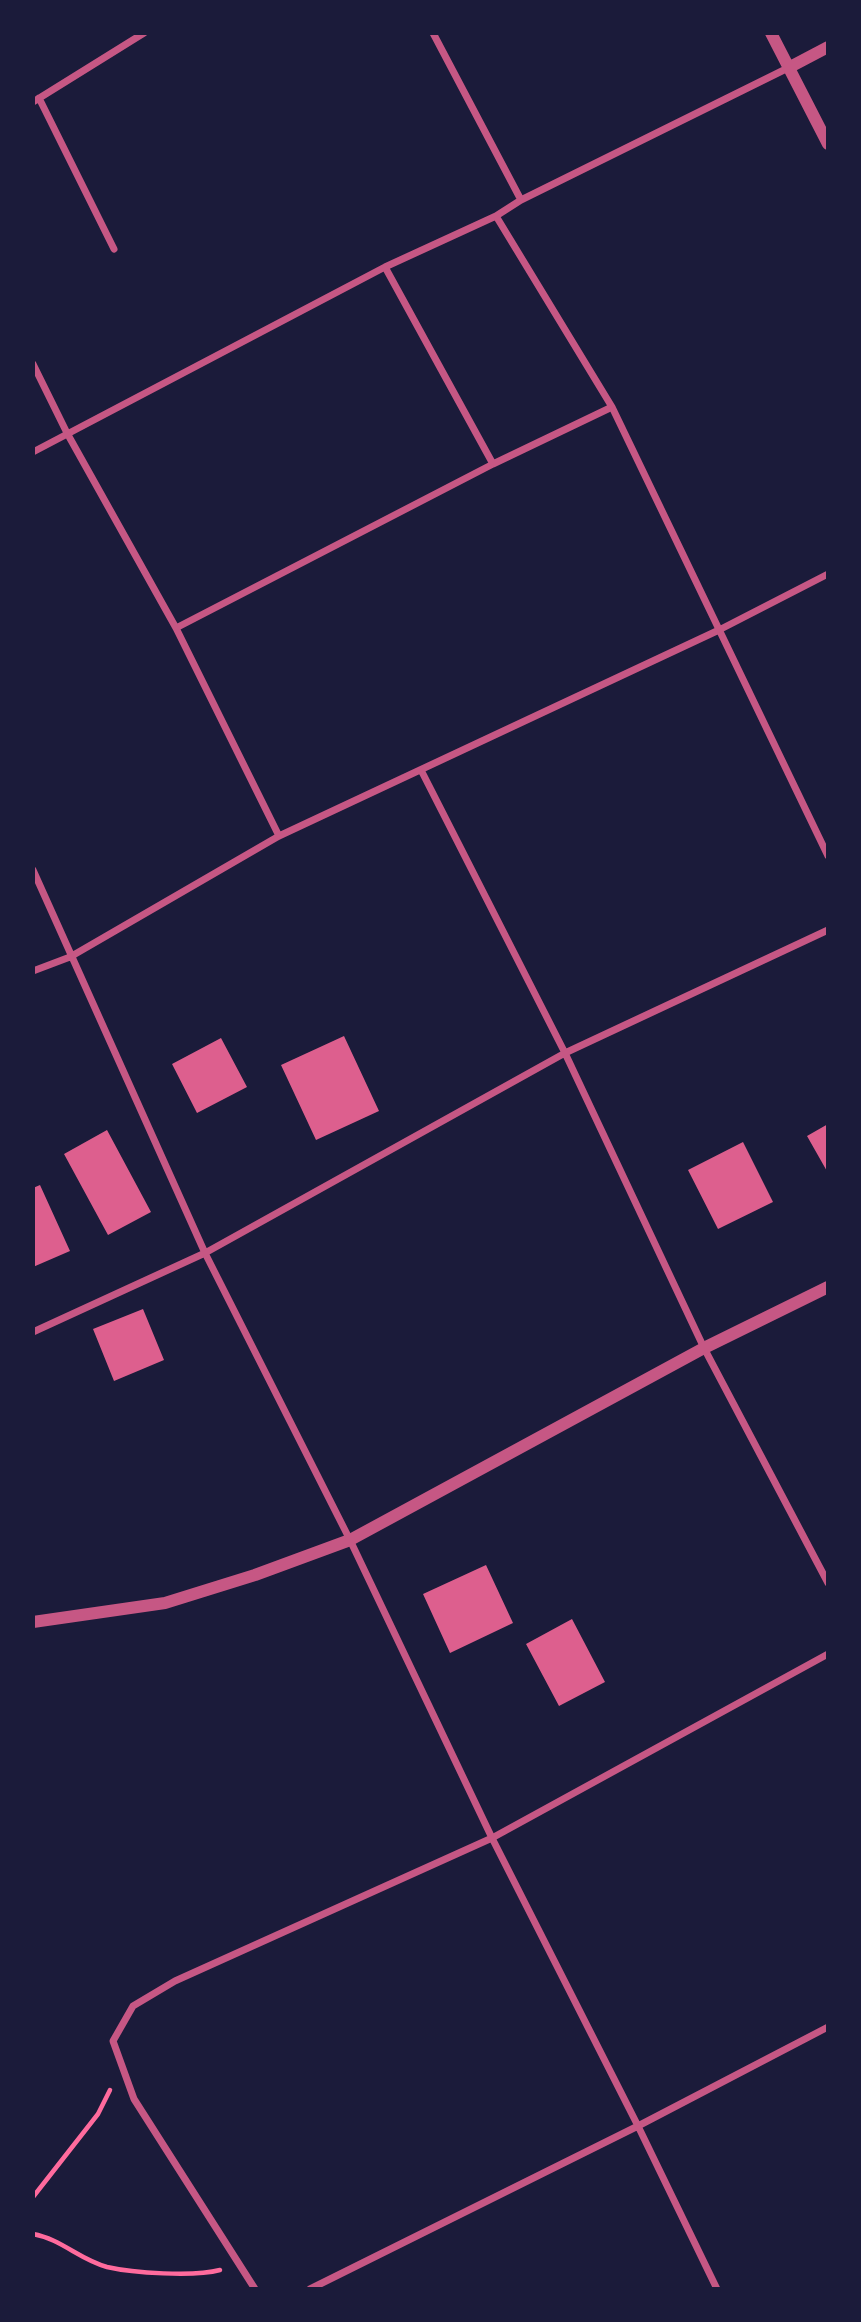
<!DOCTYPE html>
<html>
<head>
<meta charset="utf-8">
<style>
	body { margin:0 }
	#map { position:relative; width:861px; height:2322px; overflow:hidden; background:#1b1b3a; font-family:Ubuntu,sans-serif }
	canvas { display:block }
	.frame { position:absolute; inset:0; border:35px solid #1b1b3a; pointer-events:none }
</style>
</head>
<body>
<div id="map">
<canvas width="861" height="2322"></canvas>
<div class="frame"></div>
</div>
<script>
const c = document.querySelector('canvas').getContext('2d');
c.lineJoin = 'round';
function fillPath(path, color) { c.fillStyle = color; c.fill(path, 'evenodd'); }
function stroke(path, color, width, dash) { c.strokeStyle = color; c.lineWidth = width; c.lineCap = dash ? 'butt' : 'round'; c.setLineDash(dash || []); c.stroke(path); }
fillPath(new Path2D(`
	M 344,1036 L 379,1111 L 316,1140 L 281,1065 Z
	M 221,1038 L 247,1087 L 197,1113 L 172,1064 Z
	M 828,1124 L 828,1173 L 807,1136 Z
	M 107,1130 L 151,1212 L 108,1235 L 64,1154 Z
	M 743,1142 L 773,1202 L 718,1229 L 688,1170 Z
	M 40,1185 L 70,1251 L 33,1267 L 33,1188 Z
	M 143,1309 L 164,1360 L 114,1381 L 93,1329 Z
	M 486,1565 L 513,1623 L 450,1653 L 423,1594 Z
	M 572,1619 L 605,1682 L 559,1706 L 526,1644 Z`), '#dd5f8e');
stroke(new Path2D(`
	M 33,2197 L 98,2114 L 110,2090
	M 33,2234 C 61,2239 80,2260 107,2267 C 133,2273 194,2277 220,2270`), '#ff6b9d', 4.5);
stroke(new Path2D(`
	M 433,33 L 521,200
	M 39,98 L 114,249
	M 33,102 L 144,33
	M 496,216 L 612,407 L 828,856
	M 385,267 L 493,464
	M 33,364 L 67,433 L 176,628 L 279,836
	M 33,452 L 385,267 L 496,216 L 521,200 L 790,67
	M 176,628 L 493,464 L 612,407
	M 421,770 L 565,1053 L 704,1348 L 828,1583
	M 33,870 L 205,1253 L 350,1540 L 492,1838 L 638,2126 L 717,2289
	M 33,971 L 70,957 L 279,836 L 719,630 L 828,574
	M 33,1332 L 205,1253 L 565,1053 L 828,930
	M 255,2289 L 134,2099 L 113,2041 L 133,2006 L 175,1981 L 492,1838 L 828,1654
	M 310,2289 L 638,2126 L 828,2027`), '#c65784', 7);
stroke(new Path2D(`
	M 771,33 L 828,144
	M 790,67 L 828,47
	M 33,1622 L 165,1603 L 255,1575 L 350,1540 L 704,1348 L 828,1287`), '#c65784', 12);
</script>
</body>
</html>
